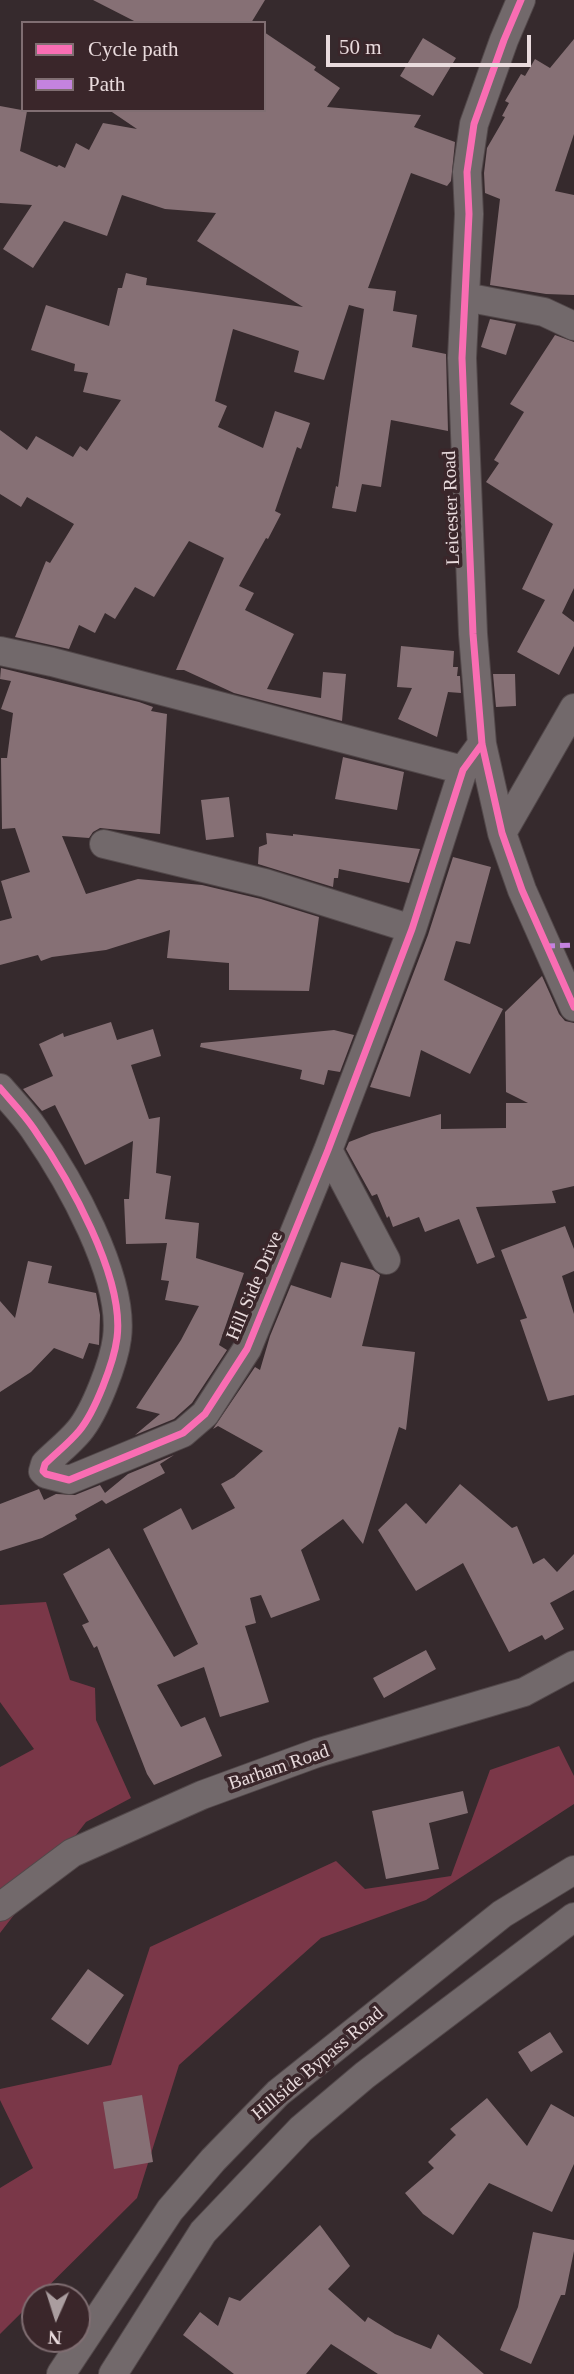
<!DOCTYPE html>
<html>
<head>
<meta charset="utf-8">
<style>
	body { margin:0 }
	#map { position:relative; width:574px; height:2374px; overflow:hidden; background:#362a2d; font-family:Georgia,serif }
	canvas { display:block }
	.legend { position:absolute; left:21px; top:21px; width:245px; height:91px; box-sizing:border-box; background:#3a262a; border:2px solid #806e72; margin:0; padding:9px 12px; list-style:none; font-size:21px; color:#e9dbdd }
	.legend li { display:flex; align-items:center; gap:14px; height:35px }
	.legend b { width:35px; border:2px solid #806e72 }
	.north { position:absolute; left:21px; top:2283px; width:70px; height:70px; box-sizing:border-box; background:#3a262a; border:2px solid #806e72; border-radius:50%; rotate:183deg; font-size:19px; font-weight:700; line-height:28px; text-align:center; color:#e9dbdd }
	.north::after { content:''; display:block; margin:auto; width:24px; height:32px; background:#aa9d9f; clip-path:polygon(50% 0,100% 100%,50% 72%,0 100%) }
	.scale { position:absolute; left:326px; top:35px; width:205px; height:32px; box-sizing:border-box; border:4px solid #e9dbdd; border-top:0; padding-left:9px; font-size:21px; line-height:24px; white-space:nowrap; color:#e9dbdd; -webkit-text-stroke:5px #3a262a; paint-order:stroke }
</style>
</head>
<body>
<div id="map">
<canvas width="574" height="2374"></canvas>
<ul class="legend">
<li><b style="height:9px;background:#f96db3"></b>Cycle path</li>
<li><b style="height:9px;background:#c483df"></b>Path</li>
</ul>
<div class="north">N</div>
<div class="scale">50 m</div>
</div>
<script>
const c = document.querySelector('canvas').getContext('2d');
c.lineJoin = 'round';
function fillPath(path, color) { c.fillStyle = color; c.fill(path, 'evenodd'); }
function stroke(path, color, width, dash) { c.strokeStyle = color; c.lineWidth = width; c.lineCap = dash ? 'butt' : 'round'; c.setLineDash(dash || []); c.stroke(path); }
function label(font, color, halo, rows, align = 'center') {
  c.font = font + ' Georgia,serif'; c.lineWidth = 7; c.setLineDash([]); c.textBaseline = 'middle'; c.strokeStyle = halo; c.fillStyle = color; for (const [text, x, y, turn = 0] of rows) {
    c.save(); c.translate(x, y); c.rotate((+turn || 0) * Math.PI / 180); c.textAlign = isNaN(turn) ? turn : align; if (halo) c.strokeText(text, 0, 0); c.fillText(text, 0, 0); c.restore();
  }
}
fillPath(new Path2D(`
	M 46,1602 L 70,1680 L 95,1688 L 96,1720 L 131,1798 L 86,1822 L 0,1933 L 0,1767 L 34,1749 L 0,1702 L 0,1605 Z
	M 559,1746 L 574,1776 L 574,1804 L 426,1900 L 321,1938 L 179,2065 L 137,2198 L 0,2334 L 0,2188 L 33,2168 L 0,2100 L 0,2089 L 111,2065 L 150,1947 L 336,1861 L 365,1889 L 451,1876 L 490,1770 Z`), '#7a3748');
fillPath(new Path2D(`
	M 93,0 L 265,0 L 251,23 L 138,23 Z
	M 264,32 L 316,67 L 314,70 L 340,88 L 327,107 L 421,115 L 414,127 L 455,142 L 451,181 L 447,186 L 411,173 L 368,288 L 396,291 L 393,311 L 417,315 L 412,347 L 446,354 L 448,431 L 391,420 L 381,487 L 362,484 L 356,512 L 332,508 L 336,486 L 338,487 L 364,309 L 349,305 L 324,380 L 294,372 L 299,351 L 233,329 L 215,401 L 227,406 L 218,427 L 263,448 L 275,411 L 310,423 L 301,449 L 297,447 L 275,511 L 281,514 L 268,539 L 266,538 L 239,586 L 254,593 L 245,610 L 294,634 L 267,689 L 321,698 L 323,672 L 346,674 L 342,721 L 234,693 L 184,670 L 176,670 L 224,558 L 189,541 L 154,597 L 135,587 L 115,619 L 105,613 L 95,633 L 79,625 L 69,649 L 15,637 L 46,561 L 50,563 L 74,524 L 27,497 L 21,507 L 0,494 L 0,430 L 27,450 L 36,436 L 73,457 L 80,446 L 87,451 L 121,400 L 83,392 L 88,373 L 74,371 L 75,364 L 31,350 L 46,305 L 109,326 L 118,288 L 122,288 L 126,273 L 147,278 L 146,285 L 303,307 L 197,241 L 216,213 L 165,209 L 122,195 L 107,236 L 64,221 L 33,268 L 3,249 L 32,205 L 0,203 L 0,106 L 27,111 L 20,151 L 57,167 L 59,165 L 65,168 L 76,143 L 89,150 L 103,123 L 137,129 L 109,110 L 264,110 Z
	M 423,38 L 456,58 L 433,96 L 400,76 Z
	M 574,39 L 574,134 L 555,191 L 574,195 L 574,295 L 546,294 L 490,285 L 500,199 L 485,193 L 484,173 L 487,148 L 505,117 L 502,116 L 509,103 L 505,101 L 521,74 L 525,76 L 535,59 L 550,68 Z
	M 490,319 L 516,324 L 506,355 L 481,347 Z
	M 555,335 L 574,342 L 574,588 L 562,613 L 574,622 L 574,646 L 559,675 L 517,652 L 545,600 L 522,589 L 553,524 L 486,482 L 499,463 L 494,460 L 524,412 L 510,404 Z
	M 401,646 L 454,651 L 453,667 L 458,667 L 457,676 L 460,676 L 461,693 L 448,692 L 437,737 L 398,719 L 412,688 L 397,687 Z
	M 1,668 L 139,702 L 153,707 L 151,711 L 167,714 L 160,834 L 100,828 L 93,832 L 89,838 L 62,836 L 86,894 L 138,879 L 202,885 L 261,899 L 319,917 L 309,991 L 229,990 L 229,963 L 167,958 L 170,930 L 106,950 L 52,957 L 41,961 L 38,955 L 0,965 L 0,921 L 12,918 L 1,881 L 30,872 L 15,828 L 2,829 L 1,758 L 7,758 L 13,713 L 1,709 L 11,681 L 0,679 Z
	M 493,674 L 515,674 L 516,706 L 496,707 Z
	M 343,757 L 404,772 L 397,810 L 335,799 Z
	M 229,797 L 234,837 L 206,840 L 201,800 Z
	M 266,833 L 293,836 L 293,834 L 420,849 L 409,883 L 339,869 L 338,878 L 334,878 L 333,887 L 258,864 L 259,847 L 267,844 Z
	M 453,857 L 491,867 L 470,944 L 456,941 L 444,980 L 503,1009 L 470,1074 L 421,1050 L 410,1097 L 370,1087 L 428,935 Z
	M 542,976 L 559,1014 L 565,1021 L 574,1023 L 574,1186 L 552,1191 L 556,1203 L 476,1207 L 495,1257 L 477,1264 L 459,1219 L 425,1232 L 419,1217 L 393,1227 L 389,1216 L 387,1218 L 377,1194 L 372,1196 L 346,1149 L 349,1142 L 372,1133 L 441,1114 L 441,1129 L 506,1128 L 506,1103 L 528,1103 L 506,1092 L 505,1012 Z
	M 111,1022 L 117,1040 L 153,1029 L 161,1056 L 131,1065 L 149,1119 L 160,1117 L 156,1173 L 171,1176 L 165,1219 L 199,1223 L 196,1258 L 244,1273 L 219,1345 L 227,1350 L 192,1403 L 174,1419 L 135,1435 L 160,1414 L 136,1408 L 181,1340 L 199,1306 L 165,1300 L 169,1281 L 161,1280 L 167,1243 L 126,1244 L 124,1199 L 129,1199 L 133,1141 L 85,1165 L 55,1105 L 42,1111 L 23,1089 L 53,1076 L 39,1044 L 63,1033 L 64,1037 Z
	M 334,1030 L 354,1035 L 340,1072 L 328,1070 L 324,1085 L 300,1079 L 302,1070 L 200,1047 L 201,1043 Z
	M 565,1226 L 574,1249 L 574,1271 L 562,1276 L 574,1314 L 574,1395 L 548,1401 L 520,1320 L 527,1318 L 501,1250 Z
	M 28,1261 L 52,1266 L 48,1283 L 96,1293 L 100,1315 L 99,1345 L 89,1343 L 83,1359 L 54,1348 L 31,1372 L 0,1392 L 0,1301 L 15,1318 Z
	M 341,1262 L 373,1270 L 380,1275 L 362,1346 L 415,1352 L 406,1430 L 399,1427 L 363,1544 L 343,1519 L 301,1550 L 320,1600 L 271,1618 L 261,1595 L 250,1598 L 256,1623 L 245,1626 L 269,1702 L 220,1717 L 204,1667 L 157,1685 L 181,1727 L 205,1717 L 222,1756 L 154,1785 L 147,1774 L 97,1646 L 94,1648 L 82,1625 L 89,1622 L 63,1574 L 109,1548 L 174,1657 L 198,1644 L 143,1529 L 181,1508 L 192,1530 L 235,1508 L 221,1484 L 234,1477 L 263,1451 L 218,1426 L 213,1429 L 255,1367 L 260,1370 L 270,1336 L 291,1285 L 331,1298 Z
	M 174,1455 L 160,1464 L 165,1473 L 106,1504 L 102,1500 L 75,1515 L 77,1519 L 42,1538 L 0,1551 L 0,1504 L 39,1489 L 44,1500 L 56,1494 L 75,1495 L 100,1485 L 105,1493 L 128,1474 Z
	M 460,1484 L 512,1528 L 517,1526 L 533,1564 L 544,1558 L 557,1572 L 574,1554 L 574,1590 L 550,1603 L 564,1629 L 545,1640 L 542,1635 L 509,1652 L 463,1563 L 416,1591 L 378,1530 L 406,1503 L 426,1524 Z
	M 426,1650 L 436,1669 L 384,1698 L 373,1678 Z
	M 463,1791 L 468,1813 L 429,1823 L 439,1869 L 386,1879 L 372,1811 Z
	M 88,1969 L 124,1995 L 88,2045 L 51,2019 Z
	M 550,2032 L 563,2052 L 531,2072 L 518,2052 Z
	M 142,2095 L 153,2162 L 114,2169 L 103,2102 Z
	M 487,2098 L 527,2146 L 551,2104 L 574,2117 L 574,2164 L 552,2212 L 489,2183 L 453,2235 L 423,2214 L 405,2193 L 434,2168 L 428,2162 L 456,2135 L 450,2129 Z
	M 320,2225 L 350,2266 L 328,2289 L 365,2322 L 368,2317 L 395,2334 L 431,2349 L 438,2334 L 484,2374 L 378,2374 L 331,2344 L 306,2374 L 234,2374 L 183,2335 L 200,2312 L 218,2326 L 229,2297 L 240,2301 Z
	M 533,2232 L 574,2240 L 574,2251 L 565,2295 L 561,2295 L 531,2364 L 500,2350 L 518,2307 Z`), '#867075');
const minor = new Path2D(`
	M 521,0 L 504,40 L 474,124 L 467,172 L 469,214 L 462,358 L 473,634 L 482,744 L 502,833 L 522,890 L 574,1007
	M 465,297 L 544,312 L 574,326
	M 0,651 L 52,662 L 463,770
	M 502,833 L 574,708
	M 104,844 L 265,883 L 412,929
	M 0,1088 C 11,1101 24,1114 34,1129 C 68,1178 125,1277 117,1338 C 114,1362 95,1412 79,1431 C 69,1443 56,1453 45,1464 L 43,1471 L 46,1474 L 69,1480 L 183,1433 L 205,1414 L 247,1349 L 328,1150 L 412,929 L 463,770 L 482,744
	M 328,1150 L 386,1260
	M 0,1907 L 72,1853 L 202,1795 L 317,1753 L 524,1692 L 574,1665
	M 61,2374 L 170,2210 L 213,2160 L 278,2093 L 502,1914 L 574,1870
	M 113,2374 L 203,2232 L 301,2129 L 365,2075 L 574,1917`);
stroke(minor, '#52484a', 30);
stroke(minor, '#72696b', 28);
stroke(new Path2D(`
	M 545,946 L 574,945`), '#c483df', 5, [10, 5]);
stroke(new Path2D(`
	M 521,0 L 504,40 L 474,124 L 467,172 L 469,214 L 462,358 L 473,634 L 482,744 L 502,833 L 522,890 L 574,1007
	M 0,1088 C 11,1101 24,1114 34,1129 C 68,1178 125,1277 117,1338 C 114,1362 95,1412 79,1431 C 69,1443 56,1453 45,1464 L 43,1471 L 46,1474 L 69,1480 L 183,1433 L 205,1414 L 247,1349 L 328,1150 L 412,929 L 463,770 L 482,744`), '#f96db3', 7);
label('19px', '#e9dbdd', '#3a262a', [
	["Leicester Road",452,508,-92],
	["Hill Side Drive",255,1286,-67],
	["Barham Road",279,1768,-19],
	["Hillside Bypass Road",318,2064,-40]
]);
</script>
</body>
</html>
